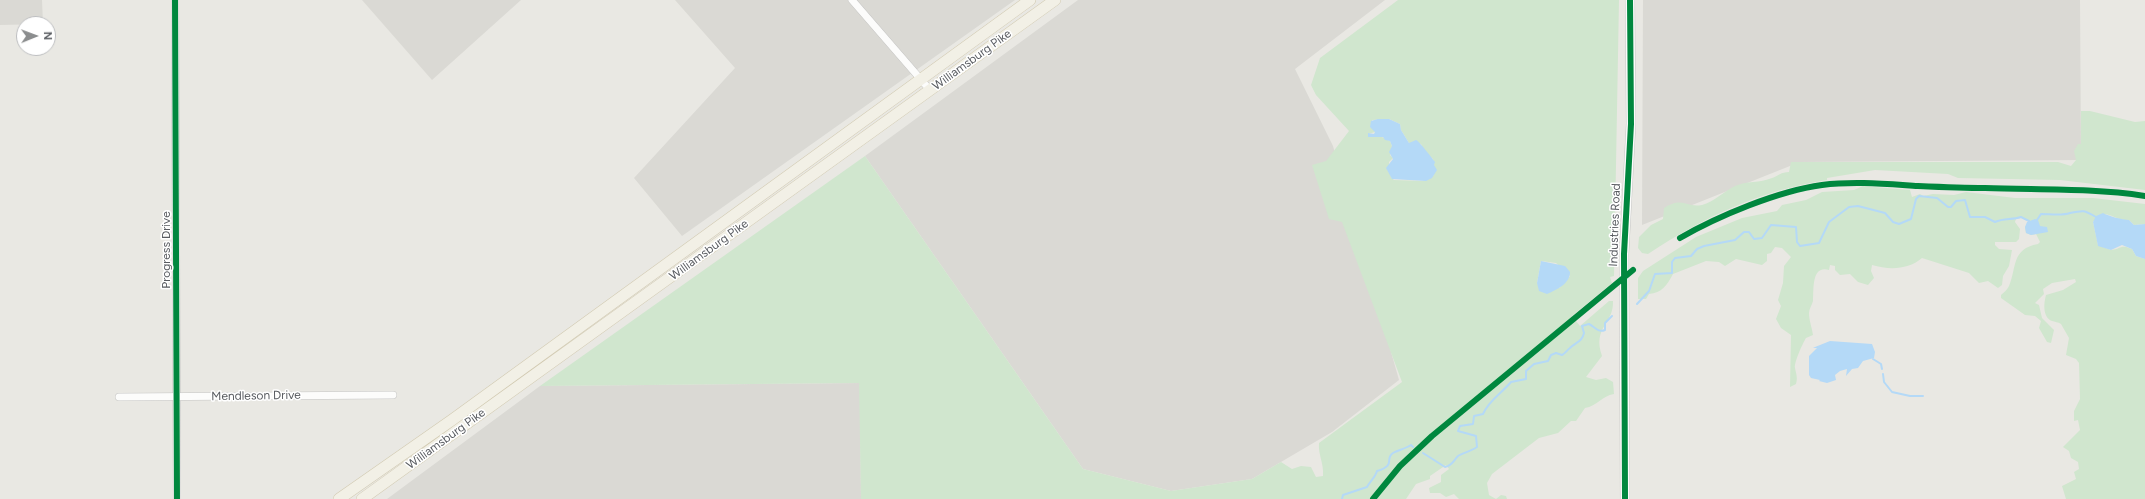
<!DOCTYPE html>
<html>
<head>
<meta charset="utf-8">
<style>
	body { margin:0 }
	#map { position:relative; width:2145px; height:499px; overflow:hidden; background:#e9e8e3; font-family:Figtree,sans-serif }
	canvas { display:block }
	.north { position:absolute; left:16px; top:16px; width:40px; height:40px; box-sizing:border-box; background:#fff; border:1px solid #bdbec0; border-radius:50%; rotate:89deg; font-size:11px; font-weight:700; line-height:16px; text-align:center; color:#595c61 }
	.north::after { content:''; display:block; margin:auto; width:14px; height:18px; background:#8b8d8e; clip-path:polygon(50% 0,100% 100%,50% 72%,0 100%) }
</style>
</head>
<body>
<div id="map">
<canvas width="2145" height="499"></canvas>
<div class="north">N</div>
</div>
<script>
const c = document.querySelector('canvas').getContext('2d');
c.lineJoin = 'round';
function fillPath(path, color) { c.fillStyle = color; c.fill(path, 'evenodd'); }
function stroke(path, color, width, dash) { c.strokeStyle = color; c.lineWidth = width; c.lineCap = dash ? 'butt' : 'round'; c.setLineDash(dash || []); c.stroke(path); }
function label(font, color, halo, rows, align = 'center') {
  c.font = font + ' Figtree,sans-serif'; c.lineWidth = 3; c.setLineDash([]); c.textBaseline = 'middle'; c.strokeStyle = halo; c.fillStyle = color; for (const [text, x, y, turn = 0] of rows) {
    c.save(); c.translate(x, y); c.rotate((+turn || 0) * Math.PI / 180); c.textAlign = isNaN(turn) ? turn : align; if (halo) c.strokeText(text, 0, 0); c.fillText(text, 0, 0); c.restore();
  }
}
fillPath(new Path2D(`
	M 0,0 L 42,0 L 43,24 L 0,25 Z
	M 362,0 L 521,0 L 432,80 Z
	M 675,0 L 1015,0 L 682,236 L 634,178 L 735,68 Z
	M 1078,0 L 1385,0 L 1295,69 L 1333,146 L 1399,380 L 1332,432 L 1252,479 L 1171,491 L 1083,469 L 865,156 Z
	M 1643,0 L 2080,0 L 2081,160 L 1800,162 L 1642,225 Z
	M 860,383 L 861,499 L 387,499 L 540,386 Z`), '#dad9d4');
fillPath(new Path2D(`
	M 1398,0 L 1619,0 L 1614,276 L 1610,277 L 1612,283 L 1572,316 L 1580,326 L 1609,301 L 1613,301 C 1614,324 1592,327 1602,356 L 1586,377 L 1596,380 L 1606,378 L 1613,382 L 1614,394 C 1602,396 1597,406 1585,408 L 1576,421 L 1571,421 L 1558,433 L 1539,438 L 1492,474 L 1487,483 L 1489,495 L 1496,499 L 1501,495 L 1506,496 L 1507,499 L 1459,499 L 1454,494 L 1446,497 L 1440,493 L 1430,493 L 1429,488 L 1441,482 L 1441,475 L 1449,469 L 1446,465 L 1430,476 L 1430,479 L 1416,484 L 1406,499 L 861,499 L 859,383 L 540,386 L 865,156 L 1083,469 L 1171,491 L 1252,479 L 1281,462 L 1292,469 L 1301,466 L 1311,467 L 1316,477 L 1323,476 C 1324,463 1318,455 1319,443 L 1402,382 L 1342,222 L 1329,219 L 1312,165 L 1326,161 L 1349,131 L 1316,95 L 1311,85 L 1320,58 ZM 1389,119 L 1400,124 L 1401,130 L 1409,143 L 1421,144 L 1425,153 L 1433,159 L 1434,175 L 1424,181 L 1394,180 L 1391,177 L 1389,162 L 1393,158 L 1390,155 L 1392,146 L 1390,141 L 1378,135 L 1369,137 L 1368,134 L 1375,132 L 1372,120 ZM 1541,261 L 1556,263 L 1570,276 L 1559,288 L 1537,283 Z
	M 2081,111 L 2090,111 L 2135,122 L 2145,121 L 2145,190 L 2060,180 L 1958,178 L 1948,174 L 1875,170 L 1827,178 L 1827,180 C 1759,191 1706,216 1648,254 L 1642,253 L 1638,248 L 1639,237 L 1651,225 L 1663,219 L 1664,208 C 1683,196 1686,208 1702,205 C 1714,202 1724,191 1735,186 C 1746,181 1760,183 1772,178 C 1778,176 1781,172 1789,172 L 1791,162 L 2058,162 L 2071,166 L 2076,160 L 2074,151 L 2078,144 L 2081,144 Z
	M 1863,186 L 1910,190 L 1912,197 L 1920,194 L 1923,196 L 1933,194 L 1954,195 L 1966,192 L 2015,198 L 2093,198 L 2145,204 L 2145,224 L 2134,225 L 2129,220 C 2112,221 2106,205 2093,222 L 2098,245 L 2111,250 C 2122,249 2120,244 2132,249 L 2136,256 L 2145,259 L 2145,499 L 2066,499 L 2062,486 L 2076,479 L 2074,472 L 2079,469 L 2078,462 L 2071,458 L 2069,451 L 2063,447 L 2080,430 L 2078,420 L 2074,421 L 2074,411 L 2080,399 L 2079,363 L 2076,359 L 2066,355 L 2069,338 L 2061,324 C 2058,322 2055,322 2052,321 C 2042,317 2044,302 2046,295 L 2063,290 L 2076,282 L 2075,279 L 2052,283 L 2043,289 L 2044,294 L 2035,303 L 2039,305 L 2042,318 L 2054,330 L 2051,343 L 2047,342 L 2039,328 L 2041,321 L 2035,316 L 2025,315 L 2001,298 L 2001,295 C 2004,292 2007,290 2009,286 C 2017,267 2011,249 2038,244 L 2040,242 L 2036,234 L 2031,235 L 2026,233 L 2025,227 L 2029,221 L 2022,217 L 2016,219 L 2015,222 L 2020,229 L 2019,239 L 2016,242 L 1995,242 L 1995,245 L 1999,249 L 2012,250 L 2009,266 L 2003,276 L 2002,285 L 1998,288 L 1988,281 L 1979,283 L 1969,273 L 1922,258 C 1908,270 1889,270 1872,265 L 1871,271 L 1874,278 L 1868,285 L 1858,282 L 1850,274 L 1840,275 L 1835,270 L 1835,266 L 1830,265 L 1829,270 C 1811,265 1814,290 1813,301 C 1812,305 1809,309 1809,313 C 1809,320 1812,328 1813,335 L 1806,338 C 1803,343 1794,362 1795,368 C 1796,374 1798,377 1796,384 L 1790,387 L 1791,335 L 1781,328 L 1776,319 L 1781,306 L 1778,300 L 1783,283 L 1784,266 L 1791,257 L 1782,248 L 1775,247 L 1771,253 L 1767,254 L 1767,261 L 1762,265 L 1736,259 L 1725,266 L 1719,262 L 1706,261 L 1673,274 C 1667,285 1662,293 1649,294 L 1646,299 L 1638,299 L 1638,278 L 1643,271 L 1696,237 L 1742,218 L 1777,211 L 1782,205 L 1806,200 L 1822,192 L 1854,190 Z`), '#d0e6ce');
fillPath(new Path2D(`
	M 1378,119 L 1389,119 L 1400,124 L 1401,130 L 1409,143 L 1416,140 C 1419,141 1432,158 1435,162 L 1434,165 L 1437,170 L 1432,178 L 1426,181 L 1392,179 L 1386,168 L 1393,159 L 1389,152 L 1392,146 L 1390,141 L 1385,140 L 1383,137 L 1368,137 L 1368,133 L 1374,134 L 1375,132 L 1370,127 L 1371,121 Z
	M 2103,213 C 2108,216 2123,220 2129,220 L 2134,225 L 2145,224 L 2145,259 L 2136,256 L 2132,249 L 2122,245 L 2111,250 L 2098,246 L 2093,222 L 2096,216 Z
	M 2035,219 L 2038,220 L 2040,226 L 2047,227 L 2048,232 L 2031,235 L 2026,233 L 2025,227 L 2027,222 Z
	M 1541,261 L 1565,266 L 1570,272 C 1570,284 1556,290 1547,294 L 1539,291 L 1537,283 Z
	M 1830,341 L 1872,344 L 1875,352 L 1874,358 L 1863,361 L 1858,368 L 1852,369 L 1846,376 L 1847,369 L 1840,371 L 1835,375 L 1836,380 L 1827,383 L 1819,381 L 1820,380 L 1811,378 L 1809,375 L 1809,356 L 1817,348 L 1813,348 L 1815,347 Z`), '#b4d9f7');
stroke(new Path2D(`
	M 2037,220 L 2041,214 C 2050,214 2062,216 2070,213 C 2084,210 2084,210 2096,217
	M 1637,304 L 1649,291 L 1655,274 L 1672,273 L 1672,262 L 1675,258 L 1691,256 L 1697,249 L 1704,246 L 1735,240 L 1744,232 L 1749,232 L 1754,239 L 1762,238 L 1771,225 L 1796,227 L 1797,242 L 1800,246 L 1819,243 L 1829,222 L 1849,207 L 1858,206 L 1885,213 L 1893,222 L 1899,224 L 1911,219 L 1916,199 L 1919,196 L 1937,198 L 1948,207 L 1951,207 L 1956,201 L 1965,200 L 1970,217 L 1985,217 L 1995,222 C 2004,218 2012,220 2021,217 L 2029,221
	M 1873,359 L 1881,364 L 1882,369
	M 1883,374 L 1884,382 L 1892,392 L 1910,396 L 1923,396
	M 1423,453 L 1445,467 C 1453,465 1453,461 1458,456 C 1463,453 1471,451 1477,447 L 1476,436 L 1458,431 L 1460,426 L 1473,424 L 1474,416 L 1483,414 C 1489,400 1502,393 1511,382 L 1526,379 L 1526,371 L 1534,364 L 1548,361 L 1551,355 L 1556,353 L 1562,355 C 1566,353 1567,350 1570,348 C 1576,342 1582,342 1584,333 L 1582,326 L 1589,324 C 1595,327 1598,333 1605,330 L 1605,323 L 1612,316
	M 1342,499 L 1343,495 L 1367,487 C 1370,481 1375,478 1377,471 C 1397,465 1384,459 1393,453 C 1398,450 1405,449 1411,445 L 1413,447`), '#b4d9f7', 2);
const minor = new Path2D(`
	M 175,0 L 177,499
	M 852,0 L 930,90
	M 119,397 L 393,395`);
const tertiary = new Path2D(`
	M 1625,499 L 1624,254 L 1631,124 L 1630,0`);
const primary = new Path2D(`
	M 339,499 L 452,420 L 1030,0
	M 362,499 L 1055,0`);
stroke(minor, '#c5c5c4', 8);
stroke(tertiary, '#c5c5c4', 10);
stroke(primary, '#d1c9b0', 12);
stroke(minor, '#fcfcfb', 7);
stroke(tertiary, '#fcfcfb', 9);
stroke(primary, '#f2f0e6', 11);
stroke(new Path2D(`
	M 175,0 L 177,499
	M 1680,238 C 1718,216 1778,191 1822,185 C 1854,181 1886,184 1918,186 C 1940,187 1963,188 1985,188 C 2039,190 2092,188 2145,196
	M 1373,499 L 1400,466 L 1432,436 L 1633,270
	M 1625,499 L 1624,254 L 1631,124 L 1630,0`), '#00873e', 6);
label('12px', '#595c61', '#fff', [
	["Williamsburg Pike",972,60,-36],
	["Industries Road",1615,225,-88],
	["Progress Drive",166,250,-90],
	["Williamsburg Pike",709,250,-36],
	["Mendleson Drive",256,396,-1],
	["Williamsburg Pike",446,439,-36]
]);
</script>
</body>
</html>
